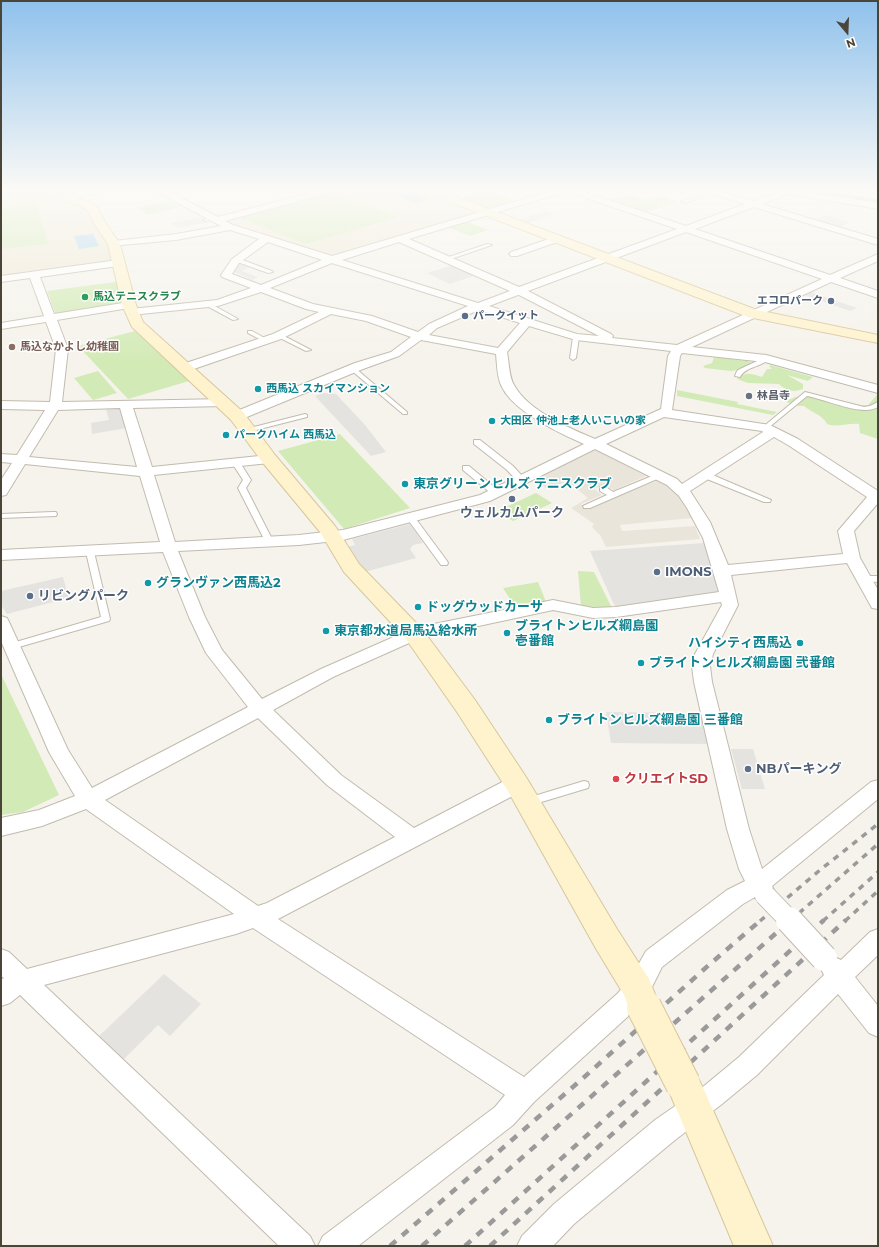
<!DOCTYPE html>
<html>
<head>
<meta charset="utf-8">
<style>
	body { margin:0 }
	#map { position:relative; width:879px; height:1247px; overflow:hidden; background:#f6f3ec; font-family:Montserrat,sans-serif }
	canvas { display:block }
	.frame { position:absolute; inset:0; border:2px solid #4b4439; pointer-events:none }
	.north { position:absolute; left:827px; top:12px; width:40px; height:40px; -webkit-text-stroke:3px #fff; paint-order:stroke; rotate:161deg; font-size:11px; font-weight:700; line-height:16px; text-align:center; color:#4b4439 }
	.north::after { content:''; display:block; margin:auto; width:14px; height:18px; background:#4b4439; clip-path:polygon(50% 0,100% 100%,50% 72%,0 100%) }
</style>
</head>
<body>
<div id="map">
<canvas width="879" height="1247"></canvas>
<div class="frame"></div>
<div class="north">N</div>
</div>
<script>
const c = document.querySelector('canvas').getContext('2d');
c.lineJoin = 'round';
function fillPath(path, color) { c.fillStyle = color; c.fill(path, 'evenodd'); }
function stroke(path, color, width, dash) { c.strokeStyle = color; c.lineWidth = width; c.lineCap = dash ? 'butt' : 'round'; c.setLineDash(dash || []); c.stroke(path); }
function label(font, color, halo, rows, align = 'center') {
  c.font = font + ' Montserrat,"Noto Sans JP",sans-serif'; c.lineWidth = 3; c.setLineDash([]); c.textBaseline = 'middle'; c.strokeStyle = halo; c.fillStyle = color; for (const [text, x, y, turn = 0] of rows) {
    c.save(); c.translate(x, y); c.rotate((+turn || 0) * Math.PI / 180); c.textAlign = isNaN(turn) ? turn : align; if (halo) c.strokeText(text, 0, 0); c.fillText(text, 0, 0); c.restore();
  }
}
fillPath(new Path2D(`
	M 592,451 L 597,451 L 646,476 L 614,490 L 605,485 L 594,489 L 602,495 L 581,504 L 586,509 L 659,480 L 675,490 L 692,518 L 620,525 L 622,531 L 695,526 L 700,539 L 606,547 L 600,535 L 592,527 L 594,524 L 571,508 L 588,498 L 567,481 L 547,489 L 534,479 Z`), '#eae5da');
fillPath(new Path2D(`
	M 5,191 L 36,191 L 86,206 L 109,243 L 112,261 L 1,277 L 1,193 Z
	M 333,191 L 419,191 L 479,213 L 331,258 L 238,228 L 221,220 Z`), '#efe8d6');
fillPath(new Path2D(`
	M 490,192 L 515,202 L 489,210 L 459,199 L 477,193 L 483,194 Z
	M 333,193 L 399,217 L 306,244 L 240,218 Z
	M 629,195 L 645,200 L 660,196 L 677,202 L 647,212 L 610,200 Z
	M 169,201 L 180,207 L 148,215 L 137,208 Z
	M 35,202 L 48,244 L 1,249 L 1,209 Z
	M 465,221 L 488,230 L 470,236 L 448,227 Z
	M 116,282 L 123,303 L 56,315 L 47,291 Z
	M 135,331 L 189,381 L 128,399 L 78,346 Z
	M 714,357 L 747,361 L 751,362 L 751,368 L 731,371 L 705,368 L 703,366 L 712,363 Z
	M 770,365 L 813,377 L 808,381 L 787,375 L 803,384 L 803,389 L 795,391 L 786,390 L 779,384 L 748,383 L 737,379 C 746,371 752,374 762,377 L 767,369 L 772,369 L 769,366 Z
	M 98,371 L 117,393 L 93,400 L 74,378 Z
	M 677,390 L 738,402 L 737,404 L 777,412 L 773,415 L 677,396 Z
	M 878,394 L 878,439 L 860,433 L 859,424 C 848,423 837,428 827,424 C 824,416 811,412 804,406 L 798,406 L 786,402 C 804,388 824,404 843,407 C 851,408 860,405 868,405 Z
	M 340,434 L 410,508 L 344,529 L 278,451 Z
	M 536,493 L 552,503 L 513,521 L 497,511 Z
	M 578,571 L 594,572 L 612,608 L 581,606 Z
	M 538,582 L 546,602 L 516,608 L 503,588 Z
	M 1,674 L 59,795 L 23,812 L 1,815 Z`), '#d2eab5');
fillPath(new Path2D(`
	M 546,211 L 555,214 L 526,224 L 517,220 Z
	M 826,215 L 850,222 L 838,228 L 814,220 Z
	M 200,217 L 210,222 L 178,228 L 170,223 Z
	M 239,263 L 250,267 L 242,271 L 258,277 L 252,280 L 232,271 Z
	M 453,265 L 476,275 L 450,284 L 427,273 Z
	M 811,292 L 857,308 L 850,311 L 804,295 Z
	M 323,393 L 336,394 L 365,425 L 386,452 L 371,456 L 315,396 Z
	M 122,408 L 127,428 L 92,434 L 91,423 L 109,420 L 106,409 Z
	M 410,524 L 423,543 L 413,545 L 410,549 L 416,558 L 365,572 L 358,567 L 347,547 L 355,545 L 352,539 Z
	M 704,543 L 723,594 L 616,609 L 590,551 Z
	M 63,577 L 69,598 L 7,614 L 1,605 L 1,591 Z
	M 606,712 L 700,713 L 708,744 L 611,743 Z
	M 731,749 L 753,749 L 765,789 L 742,789 Z
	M 164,974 L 201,1004 L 170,1036 L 158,1025 L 123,1060 L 98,1037 Z`), '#e5e3e0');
fillPath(new Path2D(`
	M 408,191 L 429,200 L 416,203 L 395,195 Z
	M 799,191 L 825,191 L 878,199 L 878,204 Z
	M 93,234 L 99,246 L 79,249 L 74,236 Z`), '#a9d4f2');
const lane = new Path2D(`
	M 712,191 L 716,192 L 685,203 L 681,202 Z
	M 213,217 L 215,218 L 215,219 L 205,221 L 203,220 Z
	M 487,244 L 492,245 L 448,260 L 443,259 Z
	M 237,258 L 272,271 L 273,272 L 268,273 L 235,261 L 234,260 Z
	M 207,304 L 211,304 L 238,319 L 233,320 L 207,306 Z
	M 248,331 L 252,331 L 270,341 L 265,342 L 248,333 Z
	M 278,335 L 282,335 L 311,350 L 306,351 L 278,337 Z
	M 576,335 L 579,337 L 576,358 L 573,360 L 570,358 L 573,337 Z
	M 766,357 L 769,359 C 761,367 745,367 740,377 L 735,376 L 737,371 L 740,369 Z
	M 351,368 L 355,368 L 407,412 L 407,414 L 403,414 L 351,370 Z
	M 805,392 L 864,407 L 870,406 L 878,402 L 878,407 C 863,417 825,399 807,396 L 767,429 L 763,429 L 763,427 Z
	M 305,414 L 307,415 L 307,417 L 248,432 L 245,430 L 246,429 Z
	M 474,440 L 480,440 L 513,466 L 524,478 L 524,482 L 518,482 L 507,470 L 474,444 Z
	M 233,461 L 239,461 L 251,480 L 246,488 L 271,537 L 270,543 L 267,543 L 263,541 L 263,537 L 238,488 L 243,480 L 232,463 Z
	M 463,466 L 469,466 L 499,491 L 499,495 L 493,495 L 463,470 Z
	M 702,473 L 708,473 L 771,500 L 770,502 L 764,502 L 702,477 Z
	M 657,474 L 663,474 L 664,476 L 590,508 L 584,508 L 583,506 L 607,495 L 600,491 L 600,487 L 606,487 L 613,492 Z
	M 53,512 L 56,512 L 57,514 L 56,516 L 1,518 L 1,514 Z
	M 407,515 L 413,515 L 447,561 L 448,563 L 447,565 L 441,565 L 406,517 Z
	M 87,550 L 93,550 L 94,552 L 110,619 L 109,621 L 12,649 L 9,648 L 7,646 L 9,644 L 101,617 L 86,552 Z
	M 864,576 L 878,576 L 878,582 L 861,581 L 860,579 L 861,577 Z
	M 584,781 L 588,782 L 589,785 L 588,788 L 528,806 L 524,805 L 523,802 L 524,799 Z`);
const street = new Path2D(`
	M 84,191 L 97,191 L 96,193 L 65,201 L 61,198 L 62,196 Z
	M 158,191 L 168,191 L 218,217 L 317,191 L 330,191 L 329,193 L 225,221 L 233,225 L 332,256 L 550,191 L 562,191 L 561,193 L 409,239 L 519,287 L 677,229 L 571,193 L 570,191 L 582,191 L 686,226 L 745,204 L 708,193 L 707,191 L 719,191 L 753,201 L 782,191 L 802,191 L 878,203 L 878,209 L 789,194 L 762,204 L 878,239 L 878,245 L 754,207 L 695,229 L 830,275 L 878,254 L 878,261 L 840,278 L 878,291 L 878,298 L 831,282 L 692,347 L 766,355 L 878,385 L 878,393 L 765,362 L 682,353 L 680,356 L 672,410 L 770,425 L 798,439 L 878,491 L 878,503 L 854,531 L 860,558 L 878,590 L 878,609 L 872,608 L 847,563 L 731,575 L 738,605 L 713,654 L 710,666 L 712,682 L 749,829 L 762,869 L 871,782 L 878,780 L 878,799 L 772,886 L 776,894 L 773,901 C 766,903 759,905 755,897 L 743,904 L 662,967 L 647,997 L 635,1010 L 534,1102 L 513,1125 L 358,1246 L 318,1246 L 323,1236 L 495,1107 L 505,1095 L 253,928 L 236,934 L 44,985 L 310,1236 L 315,1246 L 279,1246 L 20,995 L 10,1003 L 1,1006 L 1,980 L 4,978 L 1,976 L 1,949 L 9,952 L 27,969 L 234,914 L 86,809 L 42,826 L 1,836 L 1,818 L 39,810 L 75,796 L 49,752 L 1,641 L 1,616 L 7,618 L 9,622 L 68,750 L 92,788 L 248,707 L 206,653 L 189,617 L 163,552 L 1,560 L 1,550 L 160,542 L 140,476 L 25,464 L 6,495 L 1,496 L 1,480 L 12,463 L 1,462 L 1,454 L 17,455 L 45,410 L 1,409 L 1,401 L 50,402 L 56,349 L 46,322 L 1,329 L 1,323 L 44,316 L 30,278 L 1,282 L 1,276 L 118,260 L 122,261 L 123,263 L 122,265 L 118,266 L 40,277 L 54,314 L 129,302 L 134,305 L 129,308 L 57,320 L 68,349 L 62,402 L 228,399 L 230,402 L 228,405 L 224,406 L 133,408 L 152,467 L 269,455 L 274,456 L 276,459 L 274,462 L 269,463 L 154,475 L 175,542 L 299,535 L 343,530 L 480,495 L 584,444 C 559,433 512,411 501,385 C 497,376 497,364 496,354 L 421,340 L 399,356 L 363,369 L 242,419 L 232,419 L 231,416 L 232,413 L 355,363 L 391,352 L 411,337 L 366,321 L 331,314 L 281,339 L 188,371 L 180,371 L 178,368 L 180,365 L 273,334 L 319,312 L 306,309 L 261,292 L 218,306 L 131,315 L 127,314 L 126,312 L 127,310 L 131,309 L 217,300 L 251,288 L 222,277 L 221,275 L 232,259 L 259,239 L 230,230 L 176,240 L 111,246 L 109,244 L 114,241 L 176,234 L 221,226 L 159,193 ZM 686,232 L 822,279 L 677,345 L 612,338 L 613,336 L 611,334 L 528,291 ZM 268,242 L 322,260 L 261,285 L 232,274 L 239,263 ZM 399,242 L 510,291 L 478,303 L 342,260 ZM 332,263 L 468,306 L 429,324 L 418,332 L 372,316 L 313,304 L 270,288 ZM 518,295 L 519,295 L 599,336 L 577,334 L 489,306 ZM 479,310 L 520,323 L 498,348 L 429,335 L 437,328 ZM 529,326 L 576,340 L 671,351 L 668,356 L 661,409 L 595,439 C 569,428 528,411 514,385 C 509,377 509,362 507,352 ZM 120,408 L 137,467 L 29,457 L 58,410 ZM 664,417 L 762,431 L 763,432 L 682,484 L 677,479 L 606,444 ZM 774,437 L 788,445 L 867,497 L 838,531 L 843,554 L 728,565 L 710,522 L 690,491 ZM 595,449 L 667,485 L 679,496 L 687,508 L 703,538 L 719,592 L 616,607 L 593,608 L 553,600 L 414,628 L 321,669 L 262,699 L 222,650 L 205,617 L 178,551 L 299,545 L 343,540 L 490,501 ZM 721,602 L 722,605 L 695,654 L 692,666 L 694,682 L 727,829 L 739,869 L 745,881 L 727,890 L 646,951 L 629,981 L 617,994 L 524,1077 L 278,919 L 524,790 L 527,784 L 524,778 L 517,776 L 510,778 L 414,828 L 341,775 L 273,710 L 333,677 L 418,639 L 553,610 L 593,618 L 616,617 ZM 258,718 L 327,785 L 395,837 L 267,903 L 258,906 L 105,800 Z
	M 872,191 L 878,191 L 878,194 L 873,193 Z
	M 557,236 L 560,237 L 562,239 L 560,241 L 517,256 L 511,256 L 509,254 L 511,252 Z
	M 878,929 L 878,955 L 855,977 L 878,1006 L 878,1037 L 869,1033 L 838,994 L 757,1075 L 722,1104 L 675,1140 L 574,1224 L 553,1246 L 517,1246 L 522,1236 L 554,1204 L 655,1120 L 704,1086 L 739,1057 L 824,975 L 820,967 L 824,959 L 832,956 L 841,960 L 870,932 Z`);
const secondary = new Path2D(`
	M 38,191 L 54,191 L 90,202 L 98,208 L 105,222 L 120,244 L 136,305 L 143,322 L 243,412 L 275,455 L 335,526 L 359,564 L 422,629 L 475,700 L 526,777 L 617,929 L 649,979 L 660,1007 L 655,1018 L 644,1022 L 633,1018 L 624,995 L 595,947 L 508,791 L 457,712 L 406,639 L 344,572 L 320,532 L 263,463 L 231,420 L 132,327 L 122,305 L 108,244 L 93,222 L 89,212 L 82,206 L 39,193 Z
	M 426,191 L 441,191 L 757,310 L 878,335 L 878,343 L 748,317 L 427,193 Z
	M 683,1067 L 695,1072 L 705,1092 L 773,1246 L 734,1246 L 666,1084 L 671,1072 Z`);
stroke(lane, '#c2bbae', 2);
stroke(street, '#c2bbae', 2);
stroke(secondary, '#d6c79b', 2);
fillPath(lane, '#fff');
fillPath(street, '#fff');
fillPath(secondary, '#fff3cd');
stroke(new Path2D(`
	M 760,921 L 820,870 L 878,824
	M 790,921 L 878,844
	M 823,921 L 878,872
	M 845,921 L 878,891`), '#9a9a9a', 3.5, [6, 6]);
stroke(new Path2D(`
	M 390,1246 L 581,1080 L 710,964 L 761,920
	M 422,1246 L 791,920
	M 465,1246 L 824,920
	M 490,1246 L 846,920`), '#9a9a9a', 4.5, [8, 8]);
const streetBridgeFar1 = new Path2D(`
	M 765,895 L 790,921`);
const streetBridge = new Path2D(`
	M 789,920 L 824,958`);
const secondaryBridge = new Path2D(`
	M 644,1007 L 683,1084`);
stroke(streetBridgeFar1, '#c2bbae', 22, []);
stroke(streetBridge, '#c2bbae', 28, []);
stroke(secondaryBridge, '#d6c79b', 36, []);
stroke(streetBridgeFar1, '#fff', 20);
stroke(streetBridge, '#fff', 26);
stroke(secondaryBridge, '#fff3cd', 34);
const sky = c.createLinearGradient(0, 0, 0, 365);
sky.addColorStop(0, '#8fc1ec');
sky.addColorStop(0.52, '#fbfaf6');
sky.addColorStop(1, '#fbfaf600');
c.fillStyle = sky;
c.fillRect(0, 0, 879, 365);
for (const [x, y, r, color] of [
	[85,297,4,"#2e9e5b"],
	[831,301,4,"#5c6f8a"],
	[465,316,4,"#5c6f8a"],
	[12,347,4,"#8d6e63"],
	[258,389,4,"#0f9aa8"],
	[749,396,4,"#6b7280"],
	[492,421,4,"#0f9aa8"],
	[226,435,4,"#0f9aa8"],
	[405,484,4,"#0f9aa8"],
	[512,499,4,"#5c6f8a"],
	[657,572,4,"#5c6f8a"],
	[148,583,4,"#0f9aa8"],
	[30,596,4,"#5c6f8a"],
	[418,607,4,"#0f9aa8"],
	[326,631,4,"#0f9aa8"],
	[507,633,4,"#0f9aa8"],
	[800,643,4,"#0f9aa8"],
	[641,663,4,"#0f9aa8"],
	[549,720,4,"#0f9aa8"],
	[748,769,4,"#5c6f8a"],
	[616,779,4,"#e0444e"]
]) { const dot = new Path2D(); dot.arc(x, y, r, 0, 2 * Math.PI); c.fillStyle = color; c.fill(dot); stroke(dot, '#fff', 1.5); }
label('bold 11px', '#27864d', '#fff', [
	["馬込テニスクラブ",93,297]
], 'left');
label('bold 11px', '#4e5e75', '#fff', [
	["エコロパーク",823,301],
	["パークイット",473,316,"left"]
], 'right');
label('bold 11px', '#785e54', '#fff', [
	["馬込なかよし幼稚園",20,347]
], 'left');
label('bold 11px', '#0d838f', '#fff', [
	["西馬込 スカイマンション",266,389],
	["大田区 仲池上老人いこいの家",500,421],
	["パークハイム 西馬込",234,435]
], 'left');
label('bold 11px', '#5b616d', '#fff', [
	["林昌寺",757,396]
], 'left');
label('bold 13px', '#0d838f', '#fff', [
	["東京グリーンヒルズ テニスクラブ",413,484],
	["グランヴァン西馬込2",156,583],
	["ドッグウッドカーサ",426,607],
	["ブライトンヒルズ綱島園",515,626],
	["壱番館",515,641],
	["東京都水道局馬込給水所",334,631],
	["ハイシティ西馬込",792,643,"right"],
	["ブライトンヒルズ綱島園 弐番館",649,663],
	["ブライトンヒルズ綱島園 三番館",557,720]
], 'left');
label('bold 13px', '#4e5e75', '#fff', [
	["ウェルカムパーク",512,513,"center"],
	["IMONS",665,572],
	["リビングパーク",38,596],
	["NBパーキング",756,769]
], 'left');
label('bold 13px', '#be3a42', '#fff', [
	["クリエイトSD",624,779]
], 'left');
</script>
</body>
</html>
